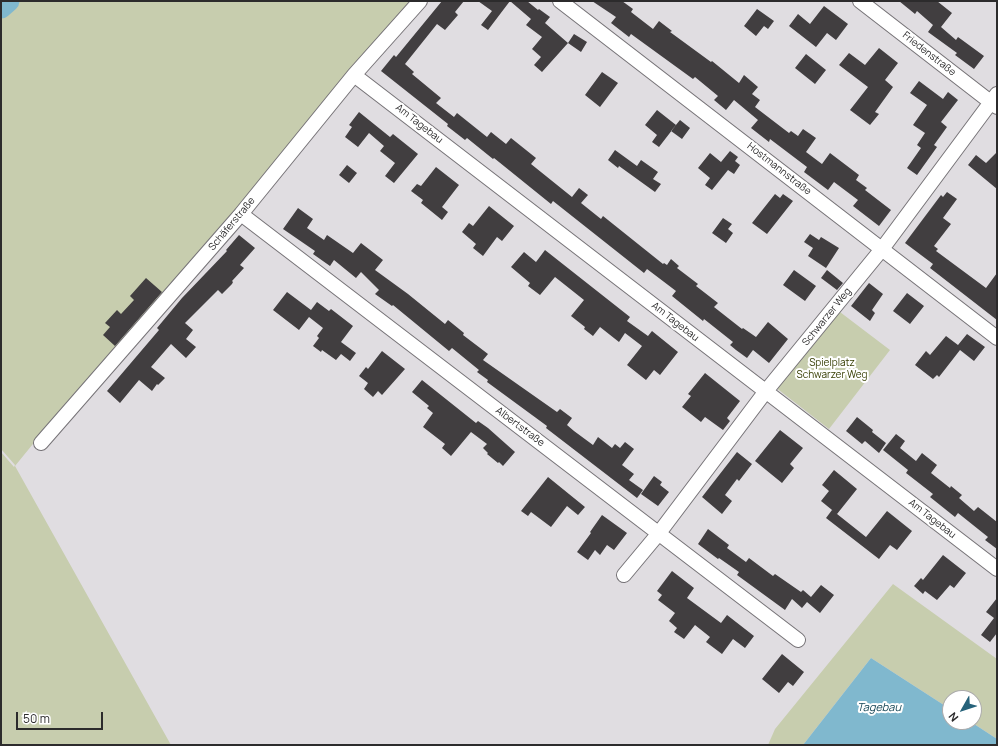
<!DOCTYPE html>
<html>
<head>
<meta charset="utf-8">
<style>
	body { margin:0 }
	#map { position:relative; width:998px; height:746px; overflow:hidden; background:#e0dde1; font-family:Manrope,sans-serif }
	canvas { display:block }
	.frame { position:absolute; inset:0; border:2px solid #2c2b2c; pointer-events:none }
	.north { position:absolute; left:942px; top:690px; width:40px; height:40px; box-sizing:border-box; background:#fff; border:1px solid #abaaab; border-radius:50%; rotate:231deg; font-size:11px; font-weight:700; line-height:16px; text-align:center; color:#2c2b2c }
	.north::after { content:''; display:block; margin:auto; width:14px; height:18px; background:#26627a; clip-path:polygon(50% 0,100% 100%,50% 72%,0 100%) }
	.scale { position:absolute; left:16px; top:712px; width:87px; height:18px; box-sizing:border-box; border:2px solid #2c2b2c; border-top:0; padding-left:5px; font-size:12px; line-height:14px; white-space:nowrap; color:#2c2b2c; -webkit-text-stroke:3px #fff; paint-order:stroke }
</style>
</head>
<body>
<div id="map">
<canvas width="998" height="746"></canvas>
<div class="frame"></div>
<div class="north">N</div>
<div class="scale">50 m</div>
</div>
<script>
const c = document.querySelector('canvas').getContext('2d');
c.lineJoin = 'round';
function fillPath(path, color) { c.fillStyle = color; c.fill(path, 'evenodd'); }
function stroke(path, color, width, dash) { c.strokeStyle = color; c.lineWidth = width; c.lineCap = dash ? 'butt' : 'round'; c.setLineDash(dash || []); c.stroke(path); }
function label(font, color, halo, rows, align = 'center') {
  c.font = font + ' Manrope,sans-serif'; c.lineWidth = 4; c.setLineDash([]); c.textBaseline = 'middle'; c.strokeStyle = halo; c.fillStyle = color; for (const [text, x, y, turn = 0] of rows) {
    c.save(); c.translate(x, y); c.rotate((+turn || 0) * Math.PI / 180); c.textAlign = isNaN(turn) ? turn : align; if (halo) c.strokeText(text, 0, 0); c.fillText(text, 0, 0); c.restore();
  }
}
fillPath(new Path2D(`
	M 1,1 L 411,1 L 239,212 L 37,439 L 15,466 L 171,745 L 1,745 L 1,452 L 14,467 L 15,465 L 1,449 Z
	M 836,309 L 890,350 L 829,429 L 775,387 Z
	M 893,584 L 997,659 L 997,739 L 971,722 L 974,722 L 974,698 L 950,698 L 950,709 L 871,658 L 803,745 L 768,745 L 775,729 Z`), '#c7cdae');
fillPath(new Path2D(`
	M 871,658 L 950,709 L 950,722 L 971,722 L 997,739 L 997,745 L 803,745 Z`), '#80b8ce');
stroke(new Path2D(`
	M 1,8 L 9,1`), '#80b8ce', 21);
fillPath(new Path2D(`
	M 442,1 L 464,1 L 455,12 L 458,15 L 445,30 L 437,24 L 405,64 L 414,72 L 412,74 L 441,98 L 436,103 L 454,117 L 457,113 L 487,137 L 491,132 L 506,144 L 511,138 L 536,158 L 531,164 L 572,197 L 579,188 L 588,195 L 581,203 L 601,219 L 603,216 L 663,264 L 664,263 L 667,265 L 671,259 L 679,266 L 677,268 L 698,284 L 696,286 L 718,303 L 714,307 L 742,329 L 743,328 L 756,337 L 768,322 L 788,339 L 769,363 L 753,350 L 747,358 L 736,350 L 730,345 L 733,342 L 704,319 L 703,321 L 672,296 L 676,291 L 647,269 L 644,273 L 553,201 L 551,204 L 494,158 L 493,159 L 467,138 L 465,140 L 447,126 L 448,124 L 381,71 L 394,55 L 396,57 Z
	M 478,1 L 527,1 L 538,10 L 539,9 L 550,17 L 545,23 L 568,43 L 542,72 L 534,65 L 541,57 L 532,49 L 542,37 L 526,25 L 531,19 L 510,1 L 488,30 L 481,25 L 492,11 Z
	M 592,1 L 622,1 L 633,9 L 631,12 L 653,29 L 659,21 L 672,31 L 670,32 L 711,62 L 712,61 L 739,83 L 744,75 L 758,87 L 752,94 L 760,100 L 755,107 L 789,133 L 791,131 L 798,136 L 803,129 L 816,138 L 806,152 L 822,164 L 830,153 L 859,175 L 856,180 L 867,188 L 865,190 L 891,210 L 879,226 L 853,206 L 858,200 L 834,182 L 828,190 L 804,172 L 807,167 L 770,139 L 769,142 L 751,128 L 758,120 L 734,100 L 726,110 L 714,100 L 718,96 L 695,77 L 693,79 L 631,34 L 629,37 L 611,23 L 616,17 Z
	M 899,1 L 937,1 L 952,13 L 941,27 L 956,40 L 958,37 L 984,56 L 974,69 L 955,55 L 957,53 L 928,32 L 933,25 L 917,11 L 915,14 Z
	M 824,6 L 848,24 L 836,40 L 827,33 L 816,47 L 789,26 L 798,14 L 810,24 Z
	M 757,9 L 774,21 L 768,29 L 764,26 L 756,36 L 744,26 Z
	M 574,34 L 587,42 L 581,52 L 568,43 Z
	M 879,48 L 898,63 L 885,80 L 893,87 L 875,112 L 879,114 L 870,125 L 850,110 L 868,87 L 839,65 L 849,53 L 865,65 Z
	M 806,54 L 826,70 L 815,84 L 795,68 Z
	M 602,72 L 618,83 L 600,107 L 585,95 Z
	M 919,81 L 943,99 L 948,92 L 958,100 L 941,122 L 947,127 L 934,145 L 937,147 L 917,175 L 907,168 L 921,148 L 917,145 L 925,133 L 913,125 L 927,105 L 910,93 Z
	M 657,110 L 676,125 L 659,147 L 652,142 L 657,135 L 645,125 Z
	M 359,112 L 390,137 L 393,134 L 418,154 L 394,183 L 385,176 L 395,163 L 380,151 L 384,146 L 369,133 L 358,147 L 345,137 L 352,127 L 349,125 Z
	M 680,120 L 690,128 L 682,139 L 671,131 Z
	M 615,150 L 637,166 L 641,160 L 658,172 L 653,179 L 661,184 L 655,192 L 619,166 L 618,168 L 608,160 Z
	M 730,151 L 738,157 L 735,161 L 740,165 L 734,174 L 728,170 L 712,190 L 705,185 L 710,178 L 698,168 L 710,153 L 721,162 Z
	M 997,152 L 997,189 L 968,165 L 976,155 L 986,163 Z
	M 347,165 L 357,173 L 349,183 L 339,175 Z
	M 436,167 L 459,185 L 442,207 L 448,212 L 442,220 L 421,203 L 423,200 L 411,191 L 417,184 L 421,186 Z
	M 947,192 L 957,199 L 943,218 L 951,224 L 934,246 L 938,249 L 936,251 L 986,288 L 997,273 L 997,320 L 930,268 L 933,264 L 905,243 L 941,195 L 943,197 Z
	M 775,194 L 780,198 L 783,194 L 793,201 L 767,234 L 752,223 Z
	M 489,206 L 514,226 L 502,241 L 497,237 L 483,256 L 473,248 L 476,244 L 462,232 L 469,223 L 473,226 Z
	M 298,208 L 313,219 L 307,228 L 324,240 L 327,235 L 353,253 L 361,243 L 383,260 L 375,270 L 408,294 L 445,324 L 448,320 L 464,333 L 463,335 L 488,354 L 483,360 L 557,412 L 560,409 L 572,418 L 567,425 L 574,431 L 593,445 L 598,437 L 612,448 L 615,444 L 620,448 L 625,442 L 634,449 L 622,465 L 634,474 L 629,480 L 643,490 L 637,498 L 546,428 L 547,426 L 487,382 L 488,380 L 477,372 L 479,370 L 452,348 L 449,351 L 393,305 L 392,306 L 375,294 L 379,290 L 361,272 L 356,278 L 334,260 L 330,266 L 313,254 L 315,251 L 283,229 Z
	M 723,218 L 732,224 L 728,229 L 733,233 L 726,243 L 712,233 Z
	M 810,234 L 819,240 L 821,237 L 839,248 L 826,268 L 808,256 L 813,248 L 804,242 Z
	M 239,235 L 255,248 L 240,265 L 244,268 L 232,281 L 233,282 L 232,284 L 222,294 L 218,290 L 185,323 L 193,330 L 186,339 L 196,347 L 186,358 L 171,344 L 151,367 L 165,378 L 158,385 L 157,384 L 152,391 L 139,380 L 120,403 L 107,391 L 159,330 L 157,328 L 182,298 L 227,251 L 226,250 Z
	M 545,250 L 630,317 L 627,321 L 648,336 L 652,331 L 678,352 L 660,375 L 654,370 L 646,380 L 627,365 L 642,346 L 625,333 L 619,342 L 600,327 L 593,336 L 584,329 L 585,327 L 571,316 L 584,300 L 555,277 L 540,295 L 528,286 L 530,283 L 511,267 L 524,252 L 536,262 Z
	M 794,270 L 816,286 L 805,301 L 783,285 Z
	M 827,270 L 843,283 L 837,290 L 821,278 Z
	M 146,278 L 162,292 L 115,346 L 103,335 L 110,327 L 105,323 L 117,310 L 121,314 L 134,300 L 130,296 Z
	M 869,283 L 883,294 L 872,310 L 875,313 L 870,321 L 851,306 Z
	M 287,292 L 311,310 L 317,302 L 329,311 L 331,309 L 353,326 L 341,342 L 356,353 L 350,361 L 341,354 L 336,360 L 322,350 L 321,352 L 313,346 L 319,338 L 317,336 L 323,328 L 309,317 L 299,330 L 273,310 Z
	M 907,293 L 924,306 L 910,324 L 893,311 Z
	M 967,334 L 985,347 L 974,361 L 960,350 L 939,377 L 937,375 L 933,379 L 915,365 L 926,351 L 930,355 L 946,336 L 958,345 Z
	M 382,351 L 405,369 L 382,395 L 378,391 L 373,397 L 364,389 L 368,383 L 359,376 L 366,367 L 368,369 Z
	M 705,373 L 740,401 L 727,418 L 730,421 L 723,430 L 705,417 L 701,422 L 682,407 L 691,396 L 688,394 Z
	M 422,380 L 476,423 L 478,421 L 488,428 L 515,452 L 503,466 L 499,462 L 498,463 L 487,454 L 488,453 L 483,448 L 487,444 L 471,432 L 451,456 L 442,448 L 445,444 L 423,427 L 433,413 L 427,408 L 429,406 L 412,392 Z
	M 857,417 L 873,430 L 872,432 L 886,443 L 879,453 L 865,441 L 862,444 L 846,431 Z
	M 780,430 L 803,448 L 790,464 L 794,468 L 782,483 L 755,461 Z
	M 896,434 L 905,441 L 900,448 L 916,461 L 922,453 L 937,465 L 931,473 L 950,488 L 951,486 L 962,495 L 959,498 L 974,511 L 978,507 L 997,522 L 997,549 L 985,540 L 988,537 L 958,513 L 955,517 L 930,497 L 933,494 L 906,473 L 908,470 L 883,450 Z
	M 737,452 L 752,464 L 739,481 L 737,479 L 725,495 L 732,501 L 722,514 L 702,497 Z
	M 834,470 L 857,489 L 837,514 L 821,501 L 829,491 L 822,485 Z
	M 654,476 L 662,482 L 660,485 L 669,492 L 658,506 L 641,494 Z
	M 548,477 L 585,507 L 578,515 L 567,506 L 551,527 L 531,512 L 528,516 L 521,511 Z
	M 832,510 L 866,537 L 887,511 L 912,531 L 897,550 L 890,545 L 879,559 L 826,518 Z
	M 602,515 L 627,533 L 614,550 L 607,545 L 600,555 L 595,550 L 588,560 L 577,552 L 591,533 L 590,532 Z
	M 708,529 L 729,545 L 727,548 L 746,562 L 749,558 L 773,576 L 775,574 L 801,592 L 803,590 L 811,597 L 821,585 L 834,595 L 820,613 L 807,602 L 802,608 L 792,599 L 785,610 L 737,575 L 739,572 L 719,558 L 718,559 L 698,544 Z
	M 943,555 L 966,573 L 954,588 L 950,585 L 937,600 L 925,591 L 923,594 L 914,586 L 921,578 L 923,580 Z
	M 672,571 L 694,588 L 687,598 L 721,623 L 727,615 L 754,636 L 745,648 L 733,639 L 722,654 L 706,642 L 710,637 L 695,625 L 684,639 L 674,632 L 677,628 L 669,621 L 675,613 L 658,600 L 662,595 L 657,591 Z
	M 997,598 L 997,633 L 990,642 L 981,635 L 994,618 L 986,612 Z
	M 782,654 L 804,672 L 793,686 L 788,682 L 779,693 L 762,679 Z`), '#413e40');
const street = new Path2D(`
	M 560,1 L 997,338
	M 860,1 L 997,107
	M 354,75 L 997,569
	M 241,214 L 798,640
	M 41,443 L 241,214 L 354,75 L 420,1
	M 624,575 L 659,533 L 766,391 L 882,249 L 997,94`);
stroke(street, '#767377', 16);
stroke(street, '#fff', 14);
label('10px', '#2c2b2c', '#fff', [
	["Friedenstraße",929,54,38],
	["Am Tagebau",419,124,38],
	["Hostmannstraße",779,169,38],
	["Schäferstraße",232,224,-50],
	["Schwarzer Weg",827,317,-51],
	["Am Tagebau",675,322,38],
	["Albertstraße",520,427,37],
	["Am Tagebau",932,519,38]
]);
label('10px', '#373e03', '#fff', [
	["Spielplatz",832,363],
	["Schwarzer Weg",832,375]
]);
label('italic 11px', '#164656', '#fff', [
	["Tagebau",879,708]
]);
</script>
</body>
</html>
